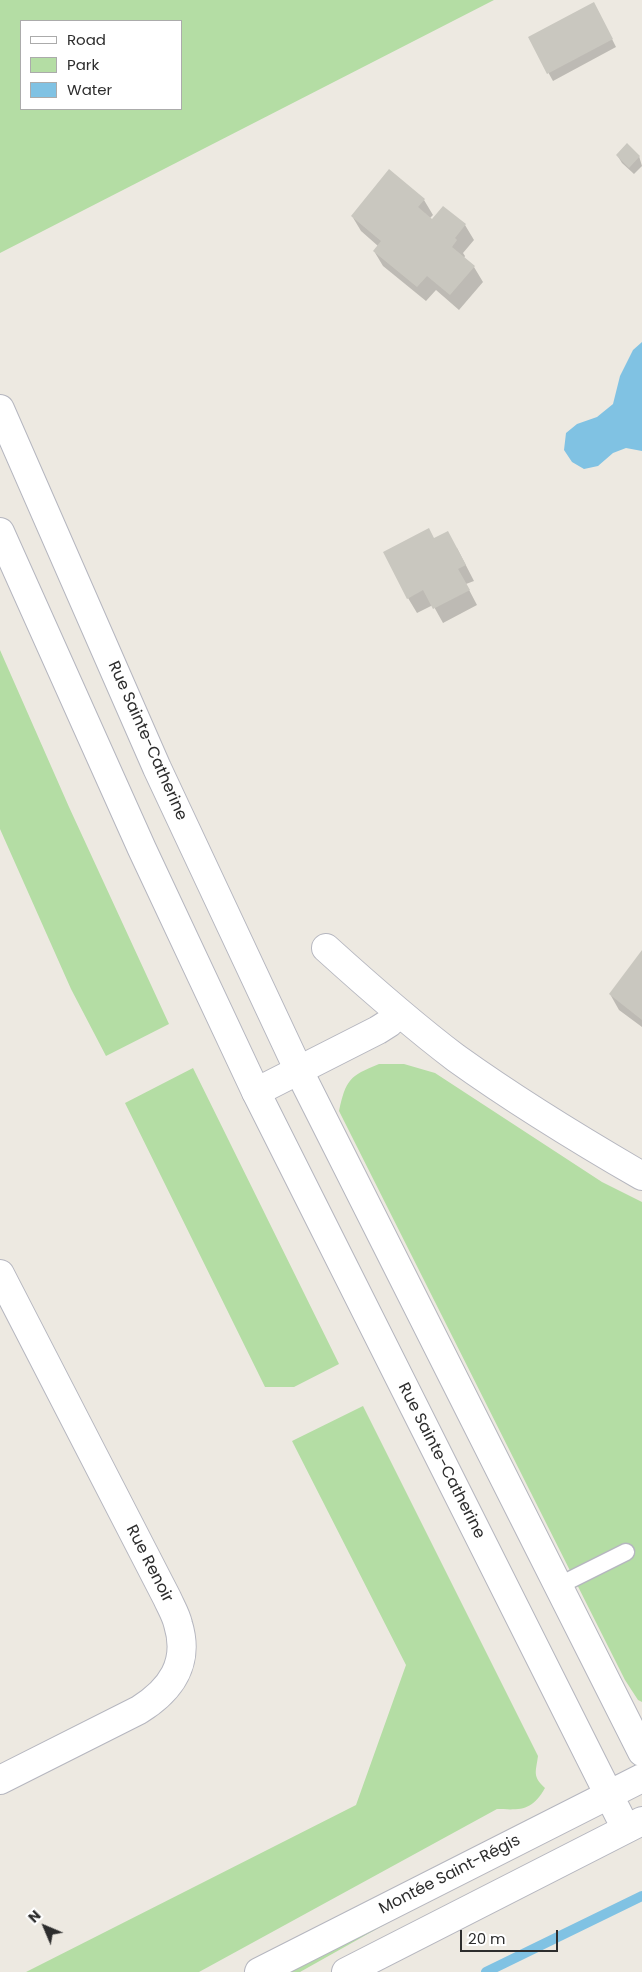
<!DOCTYPE html>
<html>
<head>
<meta charset="utf-8">
<style>
	body { margin:0 }
	#map { position:relative; width:642px; height:1972px; overflow:hidden; background:#ede9e1; font-family:Poppins,sans-serif }
	canvas { display:block }
	.legend { position:absolute; left:20px; top:20px; width:162px; height:90px; box-sizing:border-box; background:#fff; border:1px solid #ababab; margin:0; padding:6px 9px; list-style:none; font-size:15px; color:#2d2d2d }
	.legend li { display:flex; align-items:center; gap:10px; height:25px }
	.legend b { width:25px; border:1px solid #ababab }
	.north { position:absolute; left:20px; top:1902px; width:50px; height:50px; -webkit-text-stroke:4px #fff; paint-order:stroke; rotate:315deg; font-size:14px; font-weight:700; line-height:20px; text-align:center; color:#2d2d2d }
	.north::after { content:''; display:block; margin:auto; width:18px; height:22px; background:#2d2d2d; clip-path:polygon(50% 0,100% 100%,50% 72%,0 100%) }
	.scale { position:absolute; left:460px; top:1930px; width:98px; height:22px; box-sizing:border-box; border:2px solid #2d2d2d; border-top:0; padding-left:6px; font-size:15px; line-height:18px; white-space:nowrap; color:#2d2d2d; -webkit-text-stroke:4px #fff; paint-order:stroke }
</style>
</head>
<body>
<div id="map">
<canvas width="642" height="1972"></canvas>
<ul class="legend">
<li><b style="height:6px;background:#fff"></b>Road</li>
<li><b style="height:14px;background:#b4dda4"></b>Park</li>
<li><b style="height:14px;background:#80c2e3"></b>Water</li>
</ul>
<div class="north">N</div>
<div class="scale">20 m</div>
</div>
<script>
const c = document.querySelector('canvas').getContext('2d');
c.lineJoin = 'round';
function fillPath(path, color) { c.fillStyle = color; c.fill(path, 'evenodd'); }
function stroke(path, color, width, dash) { c.strokeStyle = color; c.lineWidth = width; c.lineCap = dash ? 'butt' : 'round'; c.setLineDash(dash || []); c.stroke(path); }
function label(font, color, halo, rows, align = 'center') {
  c.font = font + ' Poppins,sans-serif'; c.lineWidth = 4.5; c.setLineDash([]); c.textBaseline = 'middle'; c.strokeStyle = halo; c.fillStyle = color; for (const [text, x, y, turn = 0] of rows) {
    c.save(); c.translate(x, y); c.rotate((+turn || 0) * Math.PI / 180); c.textAlign = isNaN(turn) ? turn : align; if (halo) c.strokeText(text, 0, 0); c.fillText(text, 0, 0); c.restore();
  }
}
fillPath(new Path2D(`
	M 0,0 L 494,0 L 0,253 ZM 21,21 L 181,21 L 181,109 L 21,109 Z
	M 0,650 L 69,807 L 169,1024 L 106,1056 L 71,989 L 0,829 Z
	M 379,1064 L 404,1064 L 435,1073 L 602,1182 L 642,1202 L 642,1702 L 638,1700 L 625,1680 L 339,1111 C 346,1080 349,1076 379,1064 Z
	M 193,1068 L 339,1364 L 294,1387 L 265,1387 L 125,1103 Z
	M 363,1406 L 538,1756 C 536,1772 532,1776 545,1788 C 532,1811 521,1810 497,1809 L 199,1972 L 26,1972 L 356,1805 L 406,1665 L 292,1441 Z
	M 398,1917 L 300,1972 L 282,1972 Z`), '#b4dda4');
fillPath(new Path2D(`
	M 642,342 L 642,451 L 626,448 L 613,453 L 598,466 L 584,469 L 572,462 L 564,450 L 566,433 L 577,424 L 597,417 L 613,404 L 620,376 L 633,350 Z`), '#80c2e3');
fillPath(new Path2D(`
	M 598,11 L 616,47 L 553,81 L 529,38 Z
	M 617,155 L 639,156 L 642,166 L 634,174 L 622,163 Z
	M 424,200 L 433,215 L 430,218 L 433,220 L 465,225 L 474,240 L 463,253 L 465,256 L 464,258 L 474,267 L 483,282 L 459,310 L 436,290 L 426,301 L 383,266 L 374,251 L 378,246 L 361,231 L 352,216 Z
	M 434,540 L 457,548 L 474,581 L 466,584 L 477,605 L 443,623 L 433,605 L 417,613 L 408,598 Z
	M 642,952 L 642,1027 L 619,1010 L 610,994 Z`), '#0003');
stroke(new Path2D(`
	M 486,1972 L 642,1896`), '#80c2e3', 10);
fillPath(new Path2D(`
	M 594,2 L 613,39 L 547,74 L 528,37 Z
	M 627,143 L 640,156 L 629,168 L 616,155 Z
	M 389,169 L 425,199 L 418,207 L 432,219 L 443,206 L 466,224 L 455,238 L 457,240 L 452,247 L 475,266 L 450,295 L 427,276 L 417,287 L 373,251 L 381,241 L 351,216 Z
	M 429,528 L 434,538 L 448,531 L 466,565 L 458,569 L 470,590 L 433,609 L 423,590 L 407,599 L 383,552 Z
	M 642,950 L 642,1020 L 609,994 Z`), '#c9c7bf');
const lane = new Path2D(`
	M 558,1586 L 626,1552`);
const street = new Path2D(`
	M 326,948 C 368,986 411,1024 456,1058 C 516,1101 578,1139 642,1176
	M 256,1092 L 378,1030 L 389,1023 L 399,1012
	M 0,1274 L 167,1598 C 171,1607 176,1615 178,1624 C 190,1663 171,1690 139,1710 L 0,1780`);
const secondary = new Path2D(`
	M 0,409 L 157,768 L 299,1071 L 642,1752
	M 0,532 L 142,849 L 256,1092 L 626,1829
	M 259,1972 L 642,1778
	M 346,1972 L 642,1821`);
stroke(lane, '#b5b6bf', 19);
stroke(street, '#b5b6bf', 30);
stroke(secondary, '#b5b6bf', 30);
stroke(lane, '#fff', 16);
stroke(street, '#fff', 28);
stroke(secondary, '#fff', 28);
label('16px', '#2d2d2d', '#fff', [
	["Rue Sainte-Catherine",147,741,66],
	["Rue Sainte-Catherine",441,1461,63],
	["Rue Renoir",149,1564,63],
	["Montée Saint-Régis",450,1875,-27]
]);
</script>
</body>
</html>
